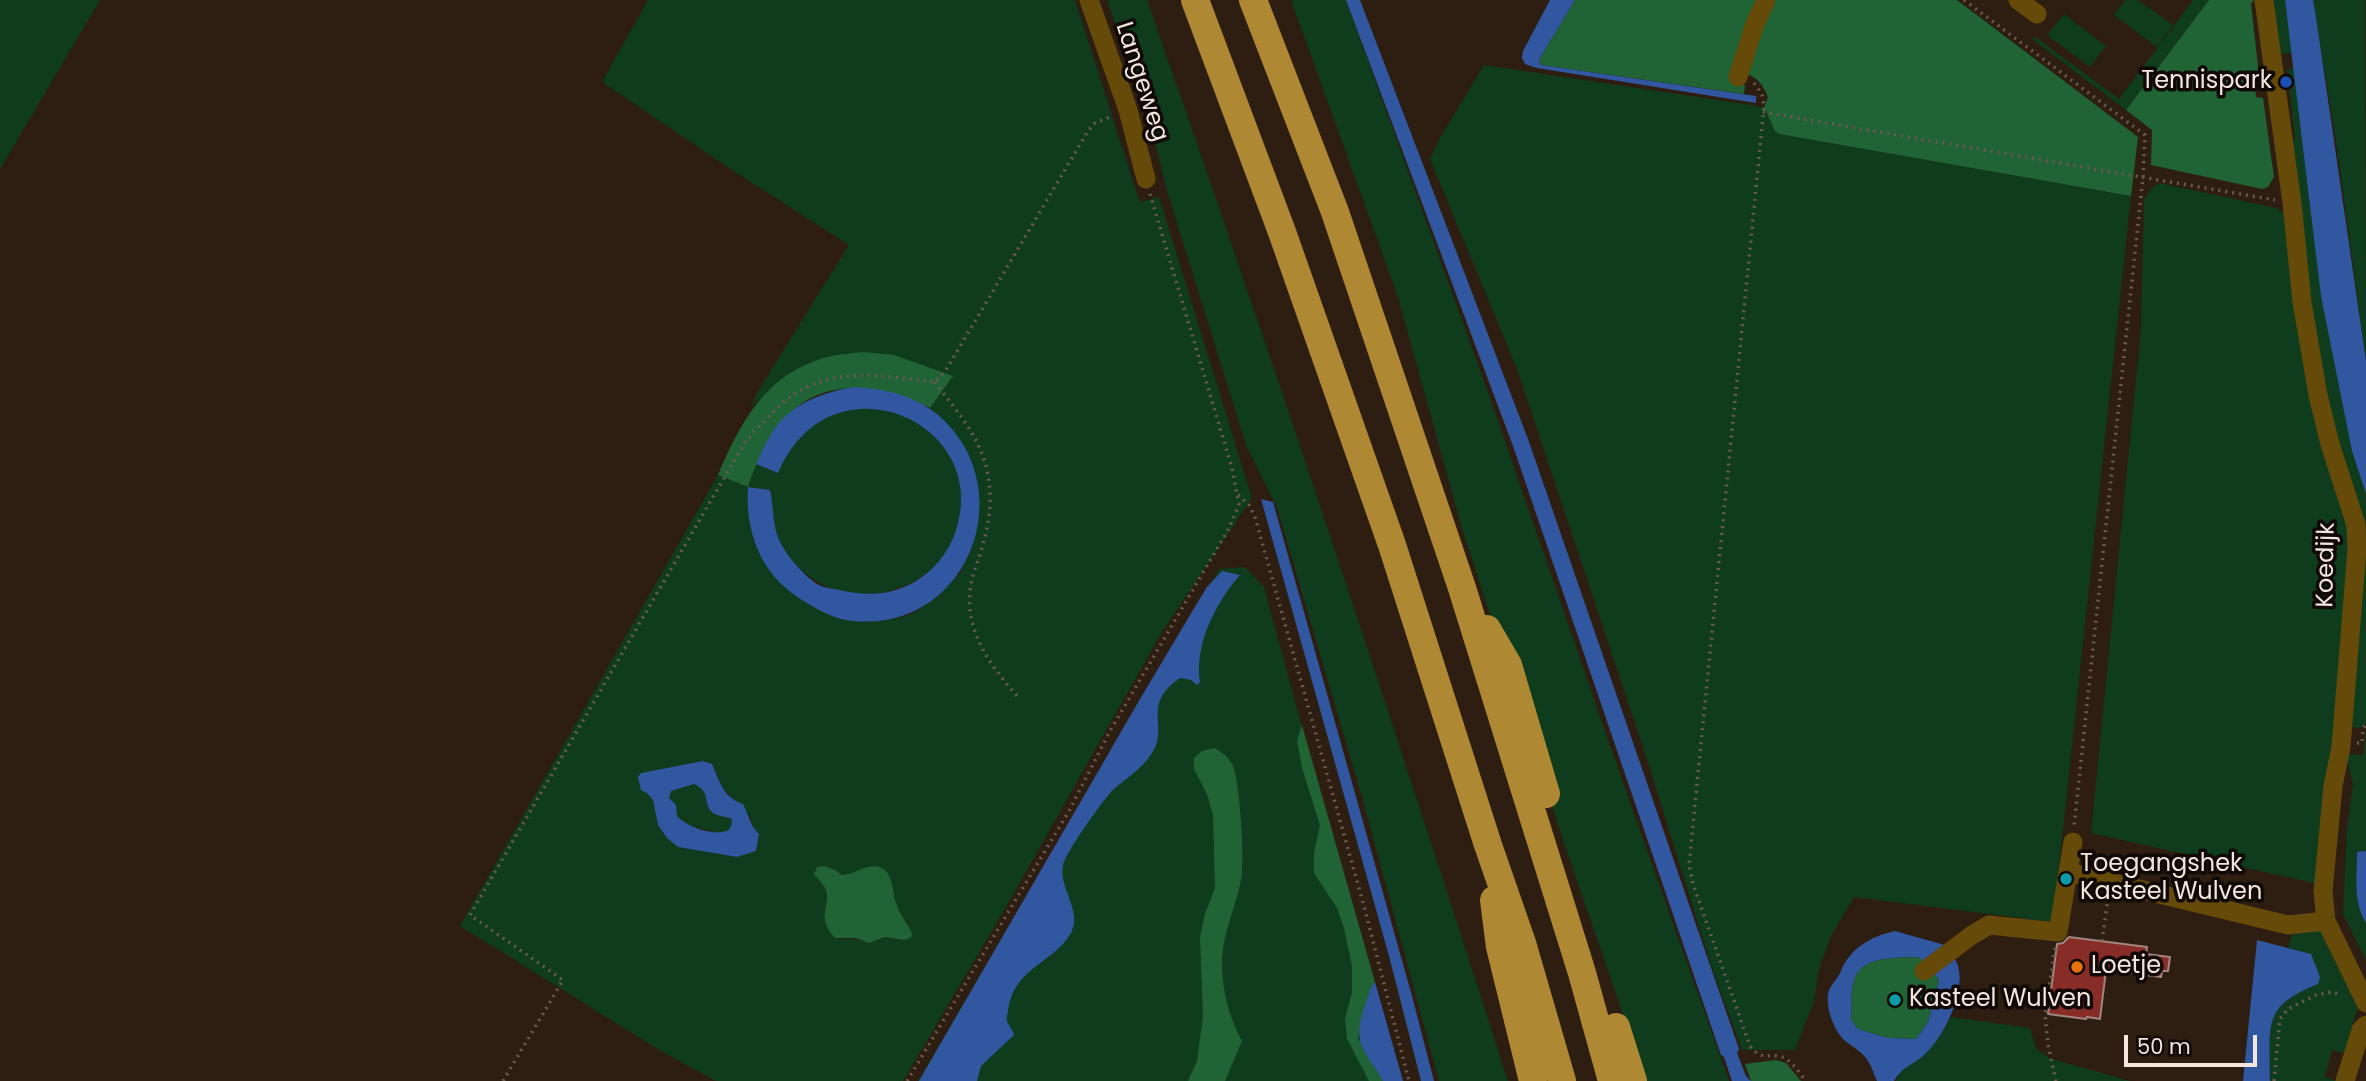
<!DOCTYPE html>
<html>
<head>
<meta charset="utf-8">
<style>
	body { margin:0 }
	#map { position:relative; width:2366px; height:1081px; overflow:hidden; background:#2e1d11; font-family:Poppins,sans-serif }
	canvas { display:block }
	.scale { position:absolute; left:2124px; top:1035px; width:133px; height:32px; box-sizing:border-box; border:4px solid #f2e6de; border-top:0; padding-left:9px; font-size:21px; line-height:24px; white-space:nowrap; color:#f2e6de; -webkit-text-stroke:5px #100905; paint-order:stroke }
</style>
</head>
<body>
<div id="map">
<canvas width="2366" height="1081"></canvas>
<div class="scale">50 m</div>
</div>
<script>
const c = document.querySelector('canvas').getContext('2d');
c.lineJoin = 'round';
function fillPath(path, color) { c.fillStyle = color; c.fill(path, 'evenodd'); }
function stroke(path, color, width, dash) { c.strokeStyle = color; c.lineWidth = width; c.lineCap = dash ? 'butt' : 'round'; c.setLineDash(dash || []); c.stroke(path); }
function label(font, color, halo, rows, align = 'center') {
  c.font = font + ' Poppins,sans-serif'; c.lineWidth = 7; c.setLineDash([]); c.textBaseline = 'middle'; c.strokeStyle = halo; c.fillStyle = color; for (const [text, x, y, turn = 0] of rows) {
    c.save(); c.translate(x, y); c.rotate((+turn || 0) * Math.PI / 180); c.textAlign = isNaN(turn) ? turn : align; if (halo) c.strokeText(text, 0, 0); c.fillText(text, 0, 0); c.restore();
  }
}
fillPath(new Path2D(`
	M 0,0 L 100,0 L 0,169 Z
	M 648,0 L 1075,0 L 1139,200 L 1141,202 L 1159,197 L 1252,498 L 1162,632 L 1002,914 L 903,1081 L 716,1081 L 661,1051 L 460,926 L 718,475 L 748,487 L 756,464 L 777,473 C 831,349 995,423 955,533 C 948,554 932,573 911,583 C 861,607 806,592 780,542 C 772,526 774,507 770,490 L 749,487 L 749,522 L 755,545 L 769,569 L 796,596 L 866,622 L 892,619 L 909,615 L 921,608 L 943,591 L 960,573 L 972,548 L 949,425 L 930,408 L 952,377 L 759,399 L 750,409 L 758,391 L 849,245 L 729,168 L 605,84 L 603,80 ZM 703,761 L 712,764 L 722,787 L 750,817 L 753,827 L 759,834 L 756,851 L 737,857 L 678,847 L 667,838 L 658,825 L 653,800 L 647,793 L 641,773 ZM 872,866 C 896,870 890,889 897,906 C 900,913 905,919 909,926 L 904,940 L 885,937 L 875,941 L 835,938 L 826,890 L 817,867 L 824,867 L 847,876 Z
	M 1107,0 L 1147,0 C 1273,359 1392,719 1508,1081 L 1439,1081 L 1362,797 L 1277,508 L 1246,445 L 1168,194 L 1147,110 Z
	M 1291,0 L 1346,0 L 1487,389 L 1621,777 L 1729,1081 L 1646,1081 L 1563,840 L 1461,525 L 1398,297 Z
	M 2125,0 L 2138,0 L 2173,25 L 2157,47 L 2114,15 Z
	M 2193,0 L 2209,0 L 2126,110 L 2032,39 L 2035,37 L 2041,41 L 2119,99 Z
	M 2273,0 L 2285,0 L 2292,53 L 2280,54 Z
	M 2313,0 L 2365,0 L 2366,361 L 2337,147 Z
	M 2064,14 L 2106,46 L 2090,67 L 2047,35 Z
	M 1484,65 L 1764,107 L 1775,131 L 1779,134 L 2131,196 L 2053,922 L 1854,897 L 1831,936 L 1819,969 L 1814,1001 L 1795,1050 L 1742,1050 L 1712,968 L 1645,753 L 1517,369 L 1430,159 L 1440,138 Z
	M 2294,68 L 2352,451 L 2366,494 L 2366,723 L 2361,728 L 2348,727 L 2362,530 L 2336,441 L 2315,348 L 2290,141 L 2295,140 L 2287,70 Z
	M 2159,183 L 2276,208 L 2284,213 L 2351,529 L 2334,752 L 2318,884 L 2091,833 L 2141,329 L 2144,199 L 2151,189 Z
	M 1245,567 L 1264,587 L 1398,1081 L 918,1081 L 1219,569 Z
	M 2366,729 L 2366,851 L 2357,853 L 2361,914 L 2366,923 L 2366,960 L 2343,914 L 2347,829 L 2353,784 L 2346,754 L 2363,755 Z
	M 694,784 C 712,792 702,804 713,813 C 718,816 725,817 731,818 L 732,823 L 730,830 L 722,834 L 687,825 L 677,816 L 677,810 L 669,798 L 671,791 Z
	M 2318,929 L 2322,931 L 2325,937 L 2324,939 L 2358,1007 L 2344,1053 L 2332,1050 L 2325,1077 L 2337,1081 L 2270,1081 C 2271,1026 2260,1007 2318,984 L 2311,954 L 2288,948 L 2292,935 Z
	M 1951,1017 L 2030,1028 L 2036,1049 L 2049,1058 L 2130,1081 L 1896,1081 C 1901,1067 1913,1064 1924,1054 C 1936,1043 1944,1031 1951,1017 Z`), '#0f3c1d');
fillPath(new Path2D(`
	M 1575,0 L 1759,0 L 1731,82 L 1745,85 L 1744,94 L 1541,65 L 1539,62 L 1540,58 Z
	M 1775,0 L 1957,0 L 2138,137 L 2131,196 L 1779,134 L 1775,131 L 1764,107 L 1768,97 C 1763,86 1759,78 1747,74 L 1754,50 Z
	M 2209,0 L 2254,0 L 2251,4 L 2260,83 L 2255,84 L 2256,97 L 2263,98 L 2274,177 L 2268,187 L 2262,189 L 2151,165 L 2152,130 L 2126,110 Z
	M 864,352 L 894,355 L 953,376 L 930,408 C 915,400 900,397 884,394 C 874,392 862,387 851,388 C 791,391 766,436 748,487 L 718,475 C 742,419 767,372 831,356 C 842,354 853,353 864,352 Z
	M 1302,725 L 1375,982 L 1371,987 L 1358,1038 L 1383,1081 L 1369,1081 L 1347,1039 L 1345,1018 L 1352,993 L 1352,966 L 1344,928 L 1337,908 L 1314,873 L 1314,853 L 1320,825 L 1302,768 L 1297,740 Z
	M 1214,748 C 1222,752 1230,758 1233,766 C 1240,784 1244,854 1242,874 C 1238,903 1222,932 1222,964 C 1222,991 1229,1017 1242,1041 L 1225,1081 L 1188,1081 L 1197,1061 L 1203,1016 L 1200,937 L 1205,914 L 1215,888 L 1213,815 L 1207,794 L 1194,769 L 1194,758 L 1202,751 Z
	M 824,866 L 835,870 L 842,875 C 853,875 863,866 874,866 C 895,867 891,892 897,905 C 900,916 909,924 912,934 L 911,938 L 904,940 L 885,937 L 869,943 L 856,938 L 835,938 C 814,915 833,907 825,888 C 822,883 817,878 814,874 L 817,867 Z
	M 1919,957 L 1931,968 L 1939,980 L 1928,1022 L 1916,1039 L 1888,1038 L 1858,1029 L 1851,1020 C 1852,1008 1850,992 1854,980 C 1861,955 1899,958 1919,957 Z
	M 1776,1060 L 1786,1063 L 1801,1081 L 1751,1081 L 1745,1064 Z`), '#206334');
fillPath(new Path2D(`
	M 1346,0 L 1360,0 L 1528,439 L 1739,1049 L 1737,1053 L 1746,1076 L 1751,1081 L 1732,1081 L 1724,1057 L 1721,1055 L 1513,446 Z
	M 1550,0 L 1575,0 L 1540,58 L 1539,62 L 1541,65 L 1756,96 L 1756,103 L 1537,68 L 1525,64 L 1522,58 L 1523,51 Z
	M 2285,0 L 2313,0 L 2316,17 L 2366,361 L 2366,494 L 2352,451 L 2321,296 Z
	M 854,387 C 894,389 931,400 956,434 C 1009,504 968,611 879,621 C 867,622 853,622 841,619 C 827,615 811,606 799,598 C 760,573 745,531 748,487 L 770,490 C 774,507 772,526 780,542 C 787,556 802,573 814,582 C 822,588 830,588 839,590 C 866,596 891,596 916,581 C 934,570 948,553 955,533 C 995,422 830,350 778,473 L 756,464 C 762,452 767,439 775,428 C 793,403 824,392 854,387 Z
	M 1261,499 L 1273,502 L 1412,996 L 1434,1081 L 1421,1081 L 1389,956 Z
	M 1222,571 L 1240,575 C 1216,602 1194,645 1200,682 L 1197,685 L 1191,680 L 1180,678 C 1140,705 1170,727 1152,753 C 1142,769 1126,778 1113,790 C 1103,800 1066,852 1063,865 C 1058,888 1083,911 1071,933 C 1054,963 1014,967 1008,1010 C 1008,1014 1006,1017 1007,1021 C 1008,1025 1013,1030 1014,1035 L 981,1066 L 977,1081 L 919,1081 L 1140,699 L 1196,605 L 1207,587 Z
	M 703,761 L 712,764 C 719,781 724,798 743,804 L 753,827 L 759,834 L 756,851 L 737,857 L 678,847 L 667,838 L 658,825 L 653,800 L 647,793 L 641,790 L 638,777 L 641,773 ZM 694,784 C 712,792 702,804 713,813 C 718,816 725,817 731,818 L 732,823 L 729,830 C 715,837 687,827 677,816 L 676,805 L 669,798 L 671,791 Z
	M 2366,851 L 2366,923 C 2353,902 2357,877 2357,852 Z
	M 1895,931 L 1948,946 C 1951,953 1956,960 1958,966 C 1966,993 1943,1039 1923,1056 C 1912,1065 1901,1068 1894,1081 L 1877,1081 C 1874,1075 1872,1067 1868,1061 C 1862,1051 1852,1047 1844,1040 C 1834,1030 1826,1009 1828,994 C 1829,986 1838,979 1841,971 C 1850,948 1872,936 1895,931 ZM 1919,957 L 1931,968 L 1939,980 L 1928,1022 L 1916,1039 L 1888,1038 L 1858,1029 L 1851,1020 C 1852,1008 1850,992 1854,980 C 1861,955 1899,958 1919,957 Z
	M 2257,940 L 2311,954 L 2320,977 L 2318,984 C 2260,1007 2271,1026 2270,1081 L 2243,1081 Z
	M 1375,982 L 1403,1081 L 1383,1081 C 1363,1046 1351,1045 1366,1003 C 1369,995 1369,988 1375,982 Z`), '#3057a0');
const building = new Path2D(`
	M 2069,937 L 2147,947 L 2146,954 L 2170,957 L 2168,971 L 2162,971 L 2161,977 L 2106,970 L 2100,1019 L 2087,1017 L 2086,1019 L 2048,1014 L 2057,944 L 2063,943 Z`);
fillPath(building, '#882c27');
stroke(building, '#a08581', 2);
stroke(new Path2D(`
	M 1964,0 L 2145,135 L 2143,177 L 2074,827
	M 1754,83 L 1762,94 L 1764,107 L 1689,865 L 1693,884 L 1750,1046 C 1763,1064 1772,1050 1786,1059 C 1794,1064 1800,1074 1806,1081
	M 1763,112 L 2275,200
	M 935,382 C 962,419 988,444 990,494 C 991,522 983,546 974,572 C 959,623 985,659 1017,696
	M 1238,495 L 1249,505 L 1255,517 L 1364,906 L 1409,1081
	M 2357,743 L 2362,743 L 2363,728 L 2366,725
	M 2102,941 L 2108,898
	M 2055,948 L 2045,1015 L 2048,1045 L 2056,1081
	M 503,1081 L 563,980 L 470,915 L 745,442 C 761,426 777,405 796,393 C 840,366 888,377 935,382 L 946,370 L 1088,131 L 1095,123 L 1112,116
	M 907,1081 L 1069,811 L 1110,731 L 1228,530 L 1239,505 L 1232,468 L 1150,194
	M 2274,1081 L 2280,1019 L 2288,1009 L 2316,995 L 2332,992 L 2341,995`), '#6a5a50', 3.5, [2, 5]);
stroke(new Path2D(`
	M 1089,0 L 1128,110 L 1146,179
	M 2018,0 L 2037,14
	M 2264,0 L 2292,203 L 2302,302 L 2318,395 L 2330,444 L 2356,525 L 2357,549 L 2341,747 L 2333,786 L 2323,891 L 2326,921 L 2366,1003
	M 1738,77 L 1755,24 L 1766,0
	M 2073,842 L 2068,872 L 2288,925 L 2326,921
	M 1924,971 L 1972,935 L 1989,925 L 2058,932 L 2068,872
	M 2345,1081 L 2361,1030 L 2366,1025`), '#654a09', 19);
stroke(new Path2D(`
	M 1195,0 L 1282,232 L 1392,545 L 1488,845 L 1522,943 L 1562,1081
	M 1253,0 L 1335,212 L 1462,588 L 1582,973 L 1612,1081
	M 1487,629 L 1508,665 L 1546,794
	M 1494,900 L 1500,947 L 1533,1081
	M 1616,1027 L 1633,1081`), '#af8833', 28);
for (const [x, y, r, color] of [
	[2286,82,7,"#1a4fb4"],
	[2066,879,7,"#0f9aa8"],
	[2077,967,7,"#e8710a"],
	[1895,1000,7,"#0f9aa8"]
]) { const dot = new Path2D(); dot.arc(x, y, r, 0, 2 * Math.PI); c.fillStyle = color; c.fill(dot); stroke(dot, '#100905', 2.5); }
label('24px', '#f2e6de', '#100905', [
	["Langeweg",1141,82,72],
	["Koedijk",2327,565,-89]
]);
label('24px', '#f2e6de', '#100905', [
	["Tennispark",2272,82,"right"],
	["Toegangshek",2080,865],
	["Kasteel Wulven",2080,893],
	["Loetje",2091,967],
	["Kasteel Wulven",1909,1000]
], 'left');
</script>
</body>
</html>
